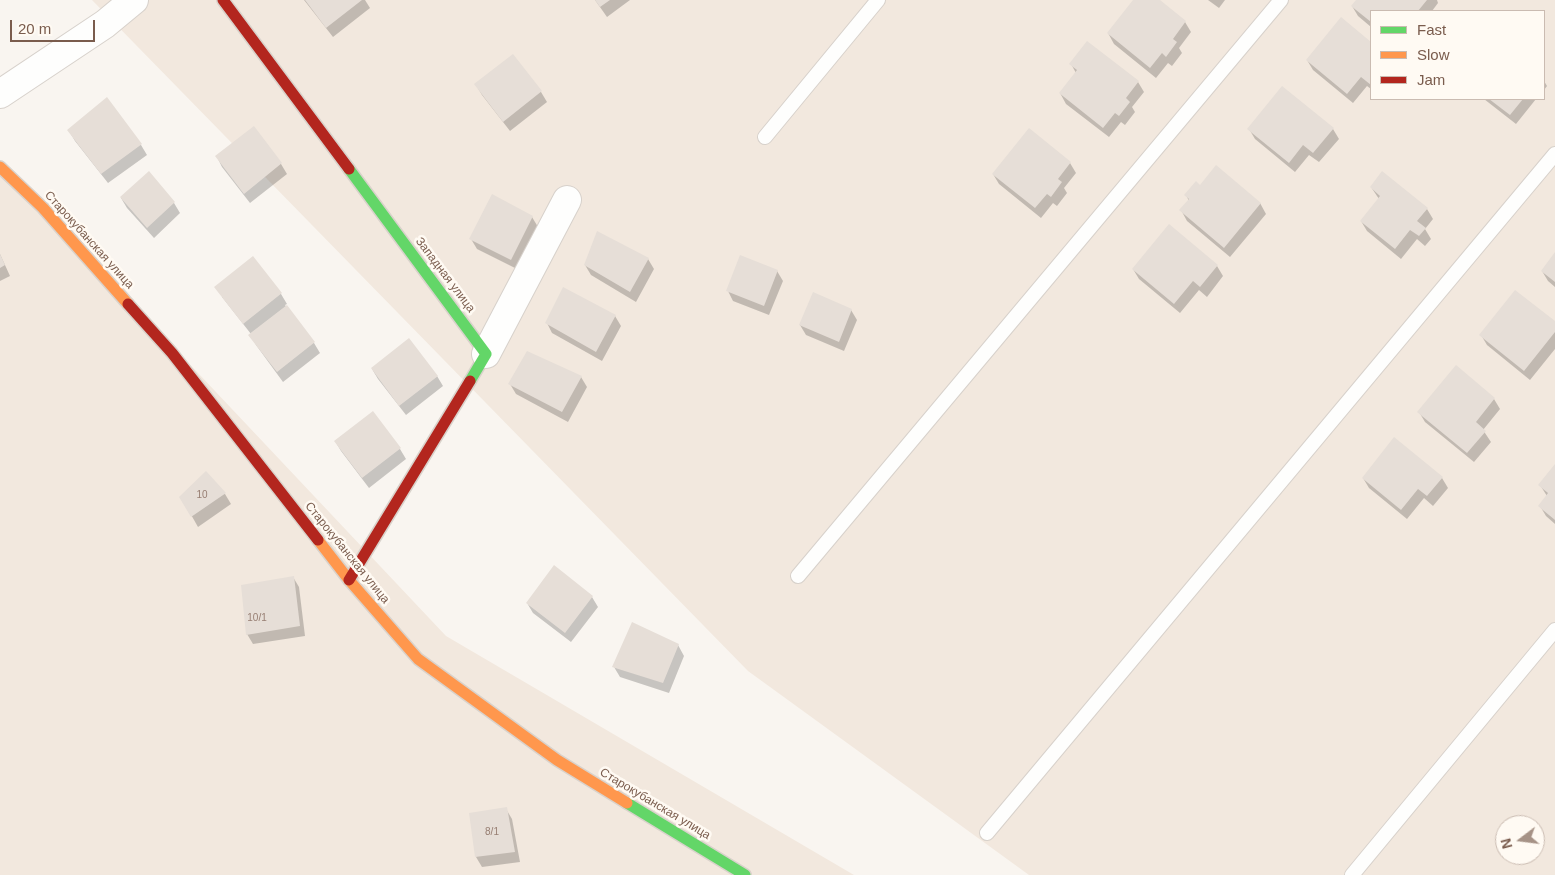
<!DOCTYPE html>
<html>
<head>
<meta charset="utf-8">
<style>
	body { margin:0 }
	#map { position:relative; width:1555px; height:875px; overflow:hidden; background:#f9f5f0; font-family:Helvetica,sans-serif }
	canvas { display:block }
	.legend { position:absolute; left:1370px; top:10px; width:175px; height:90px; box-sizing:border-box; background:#fffaf3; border:1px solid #cabbb1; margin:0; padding:6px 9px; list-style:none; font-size:15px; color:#7a5c4d }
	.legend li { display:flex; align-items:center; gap:10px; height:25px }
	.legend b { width:25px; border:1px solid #cabbb1 }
	.north { position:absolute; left:1495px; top:815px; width:50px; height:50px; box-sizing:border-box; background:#fffaf3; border:1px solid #cabbb1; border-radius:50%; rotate:255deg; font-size:14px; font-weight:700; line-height:20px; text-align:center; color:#7a5c4d }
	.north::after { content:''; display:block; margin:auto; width:18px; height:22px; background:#a69286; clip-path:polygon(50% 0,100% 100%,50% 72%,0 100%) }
	.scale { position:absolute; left:10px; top:20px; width:85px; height:22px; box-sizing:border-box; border:2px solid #7a5c4d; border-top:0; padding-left:6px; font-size:15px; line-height:18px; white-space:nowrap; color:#7a5c4d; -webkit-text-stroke:4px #fffaf3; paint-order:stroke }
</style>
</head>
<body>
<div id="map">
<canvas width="1555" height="875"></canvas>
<ul class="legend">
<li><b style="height:6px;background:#63d668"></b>Fast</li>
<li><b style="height:6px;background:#ff974d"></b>Slow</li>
<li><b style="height:6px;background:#b3261e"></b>Jam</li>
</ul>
<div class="north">N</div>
<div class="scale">20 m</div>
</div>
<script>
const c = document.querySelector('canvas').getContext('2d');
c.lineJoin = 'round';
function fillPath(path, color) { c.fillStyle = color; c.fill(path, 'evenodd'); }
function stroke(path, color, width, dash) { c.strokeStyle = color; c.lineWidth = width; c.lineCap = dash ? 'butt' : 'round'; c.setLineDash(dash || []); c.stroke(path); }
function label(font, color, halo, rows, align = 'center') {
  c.font = font + ' Helvetica,sans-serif'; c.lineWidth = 5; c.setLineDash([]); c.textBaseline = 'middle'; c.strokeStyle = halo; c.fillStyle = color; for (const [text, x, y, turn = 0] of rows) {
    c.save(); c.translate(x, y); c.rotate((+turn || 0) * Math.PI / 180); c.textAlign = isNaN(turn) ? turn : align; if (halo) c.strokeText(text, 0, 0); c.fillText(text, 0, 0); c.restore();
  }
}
fillPath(new Path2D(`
	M 92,0 L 1555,0 L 1555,875 L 1029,875 L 748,671 ZM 1371,11 L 1544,11 L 1544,99 L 1371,99 ZM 1505,825 L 1535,825 L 1535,855 L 1505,855 Z
	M 0,163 L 446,636 L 854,875 L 0,875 Z`), '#f2e8de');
fillPath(new Path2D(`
	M 304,0 L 365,0 L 370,8 L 333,37 Z
	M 595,0 L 630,0 L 607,17 Z
	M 1135,0 L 1158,0 L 1185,22 L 1191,32 L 1179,48 L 1182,53 L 1172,66 L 1168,63 L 1156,78 L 1114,44 L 1108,33 Z
	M 1208,0 L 1225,0 L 1219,8 Z
	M 1358,0 L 1437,0 L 1438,3 L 1432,11 L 1371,11 L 1371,27 L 1358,16 L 1352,6 Z
	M 1341,19 L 1371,44 L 1371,89 L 1367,86 L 1353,103 L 1313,70 L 1307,60 Z
	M 513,56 L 541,92 L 547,102 L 510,131 L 482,95 L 476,85 Z
	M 1071,64 L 1138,82 L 1144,92 L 1132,107 L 1135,112 L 1125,125 L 1121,122 L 1109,137 L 1066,104 L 1060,93 L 1076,73 Z
	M 1544,81 L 1547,86 L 1544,90 Z
	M 1484,99 L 1536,99 L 1516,124 Z
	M 254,128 L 281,164 L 287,174 L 250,203 L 222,167 L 217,157 Z
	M 1249,129 L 1333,129 L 1339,139 L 1319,162 L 1309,155 L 1295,172 L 1255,139 Z
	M 69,131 L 141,145 L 147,155 L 108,183 L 75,141 Z
	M 1070,163 L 1076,173 L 1064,188 L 1067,193 L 1057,206 L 1053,203 L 1041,218 L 999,184 L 993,174 Z
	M 148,173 L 174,203 L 180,213 L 154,238 L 127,208 L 121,198 Z
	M 1200,187 L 1260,203 L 1266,214 L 1230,257 L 1187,221 L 1181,210 L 1189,201 L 1186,195 Z
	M 1371,187 L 1427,209 L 1433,219 L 1425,229 L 1431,239 L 1425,246 L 1417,239 L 1401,259 L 1367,231 L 1361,221 L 1379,199 Z
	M 532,217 L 538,227 L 517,269 L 477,249 L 471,239 Z
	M 1169,226 L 1217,266 L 1223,276 L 1207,297 L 1199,290 L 1180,313 L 1139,279 L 1133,269 Z
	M 0,254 L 10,276 L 0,281 Z
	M 1555,254 L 1555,287 L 1548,281 L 1542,271 Z
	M 253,258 L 281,294 L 287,304 L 285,305 L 314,343 L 320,353 L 283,382 L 256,345 L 250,335 L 251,334 L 222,297 Z
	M 648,259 L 654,269 L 636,302 L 591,275 L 585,265 Z
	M 777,271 L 783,281 L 769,315 L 733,301 L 728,291 Z
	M 851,310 L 857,320 L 844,351 L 806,335 L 800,325 Z
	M 615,316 L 621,326 L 602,361 L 552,333 L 547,323 Z
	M 1555,323 L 1555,349 L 1530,380 L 1487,345 L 1481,335 Z
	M 1456,367 L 1494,399 L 1500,409 L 1483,430 L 1491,442 L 1474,462 L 1425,422 L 1419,412 Z
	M 372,369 L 437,376 L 443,386 L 406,415 L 378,379 Z
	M 581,377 L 587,387 L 568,422 L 516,394 L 510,384 Z
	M 373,412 L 400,449 L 406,459 L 369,488 L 341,451 L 335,441 Z
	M 1555,466 L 1555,524 L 1546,516 L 1540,506 L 1547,496 L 1540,485 Z
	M 1363,478 L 1442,478 L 1448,488 L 1433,506 L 1424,498 L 1407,519 L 1369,488 Z
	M 225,494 L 231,504 L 198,527 L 181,497 Z
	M 293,577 L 299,587 L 305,636 L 253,644 L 247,634 Z
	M 592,597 L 598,607 L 571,642 L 533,613 L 527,603 Z
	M 678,645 L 684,656 L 669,693 L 620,677 L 614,667 Z
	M 506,809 L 512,819 L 520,862 L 482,867 L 476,857 Z`), '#0003');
fillPath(new Path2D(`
	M 305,0 L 362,0 L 326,28 Z
	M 595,0 L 610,0 L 600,7 Z
	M 1133,0 L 1160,0 L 1186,21 L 1173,39 L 1177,42 L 1166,57 L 1162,53 L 1150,68 L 1107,33 Z
	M 1356,0 L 1427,0 L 1418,11 L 1371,11 L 1371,22 L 1351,6 Z
	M 1341,17 L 1371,42 L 1371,85 L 1361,77 L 1347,94 L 1306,60 Z
	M 1087,41 L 1139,81 L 1126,98 L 1130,102 L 1119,116 L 1115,113 L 1103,128 L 1059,93 L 1077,70 L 1069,64 Z
	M 513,54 L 542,91 L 503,122 L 474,84 Z
	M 1282,86 L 1334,128 L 1313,153 L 1303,145 L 1289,163 L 1247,129 Z
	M 107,97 L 142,144 L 101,174 L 67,130 Z
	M 1489,99 L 1523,99 L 1510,115 Z
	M 254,126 L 282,163 L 244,194 L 215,156 Z
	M 1029,128 L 1071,162 L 1058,179 L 1062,182 L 1051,197 L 1047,194 L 1035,208 L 992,174 Z
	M 1216,165 L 1261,203 L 1224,248 L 1179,210 L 1189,199 L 1184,195 L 1196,181 L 1200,185 Z
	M 149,171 L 175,202 L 147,228 L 120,197 Z
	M 1382,171 L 1428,208 L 1417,221 L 1426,228 L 1419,236 L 1410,230 L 1395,249 L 1360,221 L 1380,196 L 1370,187 Z
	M 492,194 L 533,216 L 511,260 L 469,239 Z
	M 1169,224 L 1218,265 L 1200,287 L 1193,281 L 1174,304 L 1132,269 Z
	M 597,231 L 649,258 L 630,292 L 584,265 Z
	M 1555,252 L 1555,282 L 1541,271 Z
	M 0,254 L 5,265 L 0,268 Z
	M 740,255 L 778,270 L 764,306 L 726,291 Z
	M 253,256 L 282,293 L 243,324 L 214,287 Z
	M 563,287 L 616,315 L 596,352 L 545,323 Z
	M 1515,290 L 1555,321 L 1555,332 L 1524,371 L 1479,335 Z
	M 813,292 L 852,309 L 839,342 L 799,325 Z
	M 287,305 L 315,342 L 277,372 L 248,335 Z
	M 409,338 L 438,376 L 399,406 L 371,368 Z
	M 527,351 L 582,376 L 562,412 L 508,384 Z
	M 1456,365 L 1495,398 L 1476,422 L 1486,431 L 1467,453 L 1417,412 Z
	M 373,411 L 401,448 L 362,478 L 334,441 Z
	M 1394,437 L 1443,477 L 1427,496 L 1418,489 L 1401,510 L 1362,478 Z
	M 1555,464 L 1555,520 L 1538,506 L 1548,493 L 1538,485 Z
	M 206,471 L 226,493 L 191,517 L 179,497 Z
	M 554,565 L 593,596 L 565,633 L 526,603 Z
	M 294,576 L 300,626 L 246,635 L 241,585 Z
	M 632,622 L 679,644 L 663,683 L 612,667 Z
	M 507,807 L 515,852 L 475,857 L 469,813 Z`), '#e6ded7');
const lane = new Path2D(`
	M 765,137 L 878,0
	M 798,576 L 1281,0
	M 987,833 L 1555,154
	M 1352,875 L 1555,630`);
const street = new Path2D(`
	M 0,94 L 105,24 L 134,0
	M 486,354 L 567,200`);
const fast = new Path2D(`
	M 349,169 L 486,354 L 470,381
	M 627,803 L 745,875`);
const slow = new Path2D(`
	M 0,167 L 43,208 L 128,304
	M 318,540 L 349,580 L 418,659 L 557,760 L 627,803`);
const jam = new Path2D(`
	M 223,0 L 349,169
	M 128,304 L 172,353 L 318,540
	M 349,580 L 470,381`);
stroke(lane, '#d7d1cb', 16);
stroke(street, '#d7d1cb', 30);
stroke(fast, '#d9d2cb', 14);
stroke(slow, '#d9d2cb', 14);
stroke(jam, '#d9d2cb', 14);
stroke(lane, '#fefefd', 14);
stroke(street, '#fefefd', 28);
stroke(fast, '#63d668', 11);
stroke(slow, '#ff974d', 11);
stroke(jam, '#b3261e', 11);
label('10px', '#977e72', null, [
	["10",202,495],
	["10/1",257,618],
	["8/1",492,832]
]);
label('12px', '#7a5c4d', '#fffaf3', [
	["Старокубанская улица",89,240,48],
	["Западная улица",445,275,53],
	["Старокубанская улица",347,553,51],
	["Старокубанская улица",655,804,31]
]);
</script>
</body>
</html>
